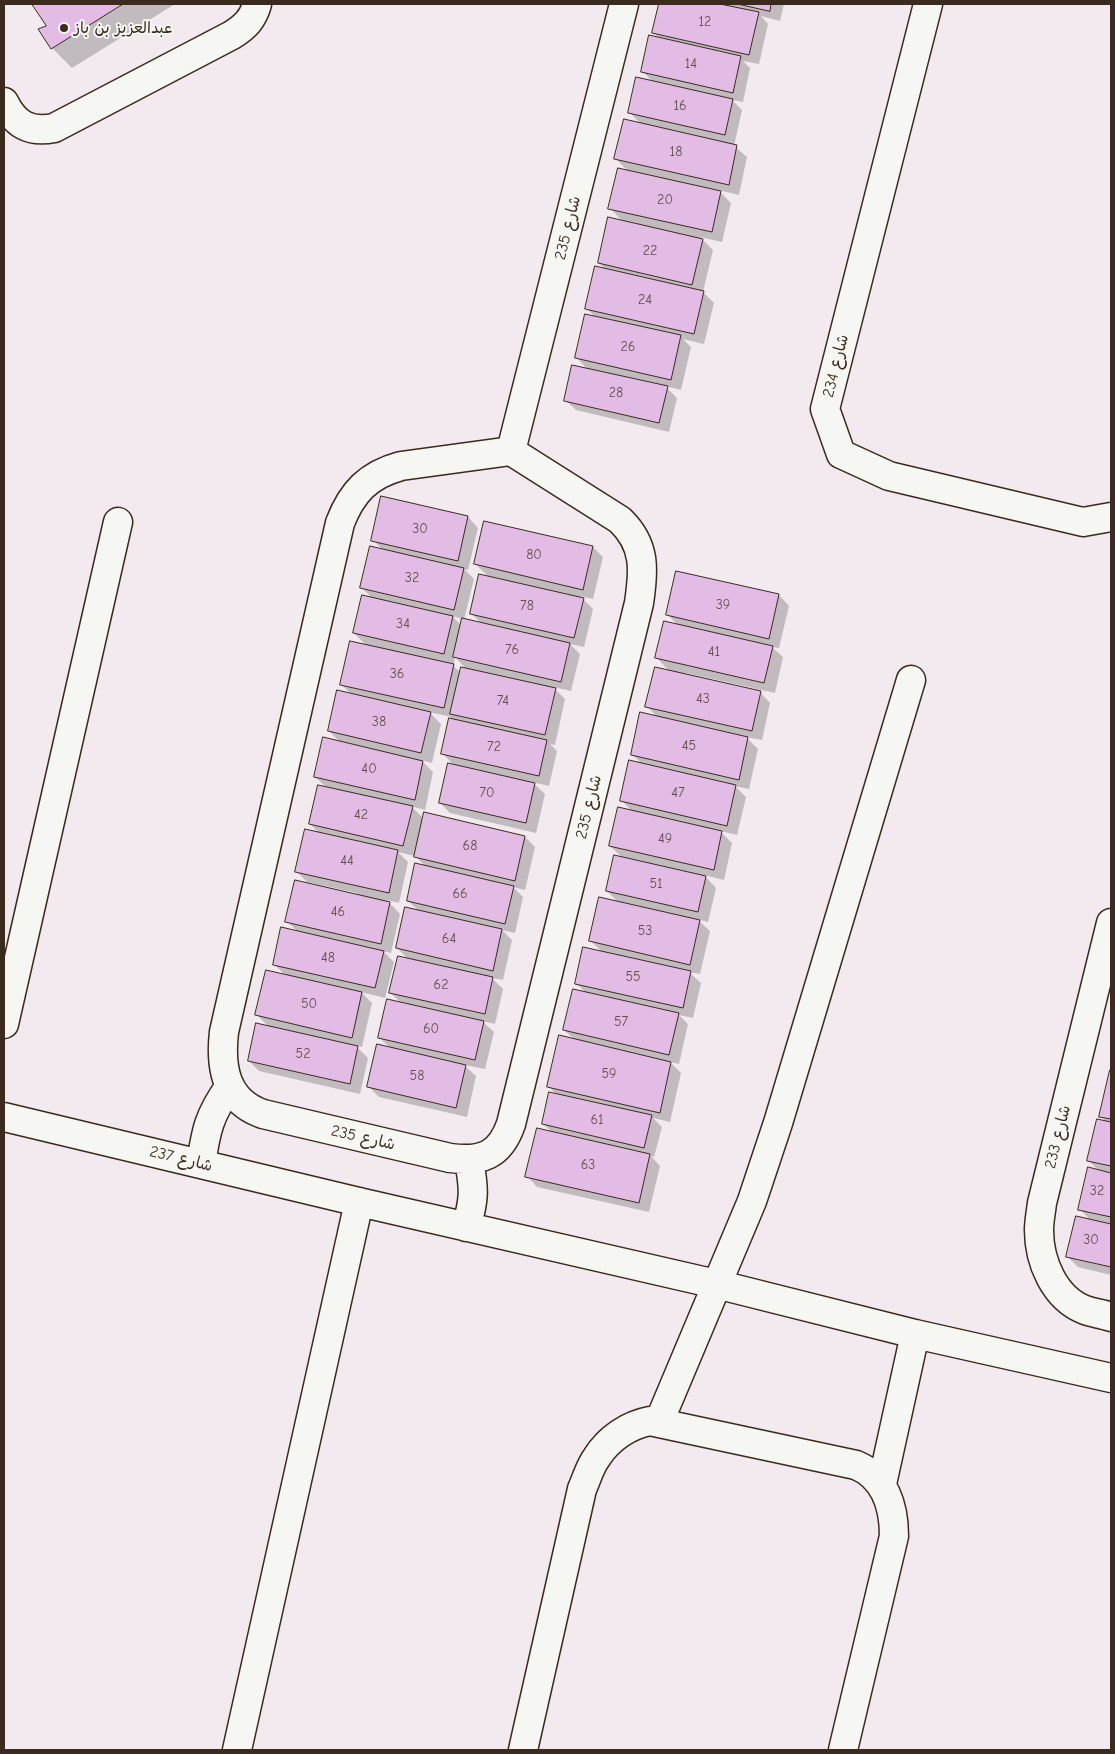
<!DOCTYPE html>
<html>
<head>
<meta charset="utf-8">
<style>
	body { margin:0 }
	#map { position:relative; width:1115px; height:1754px; overflow:hidden; background:#f2eaef; font-family:"Comic Neue",sans-serif }
	canvas { display:block }
	.frame { position:absolute; inset:0; border:5px solid #3b2a1e; pointer-events:none }
</style>
</head>
<body>
<div id="map">
<canvas width="1115" height="1754"></canvas>
<div class="frame"></div>
</div>
<script>
const c = document.querySelector('canvas').getContext('2d');
c.lineJoin = 'round';
function fillPath(path, color) { c.fillStyle = color; c.fill(path, 'evenodd'); }
function stroke(path, color, width, dash) { c.strokeStyle = color; c.lineWidth = width; c.lineCap = dash ? 'butt' : 'round'; c.setLineDash(dash || []); c.stroke(path); }
function label(font, color, halo, rows, align = 'center') {
  c.font = font + ' "Comic Neue","Playpen Sans Arabic",sans-serif'; c.lineWidth = 4; c.setLineDash([]); c.textBaseline = 'middle'; c.strokeStyle = halo; c.fillStyle = color; for (const [text, x, y, turn = 0] of rows) {
    c.save(); c.translate(x, y); c.rotate((+turn || 0) * Math.PI / 180); c.textAlign = isNaN(turn) ? turn : align; if (halo) c.strokeText(text, 0, 0); c.fillText(text, 0, 0); c.restore();
  }
}
fillPath(new Path2D(`
	M 33,4 L 175,4 L 72,68 L 52,48 L 40,30 L 48,26 Z
	M 660,4 L 784,4 L 780,21 L 761,16 L 768,24 L 759,64 L 743,61 L 750,68 L 743,102 L 732,100 L 742,110 L 734,146 L 747,157 L 739,195 L 718,190 L 731,203 L 722,242 L 700,237 L 713,250 L 703,292 L 714,303 L 704,344 L 683,339 L 691,347 L 681,390 L 665,386 L 677,398 L 669,432 L 576,410 L 565,400 L 588,370 L 576,357 L 595,317 L 587,309 L 606,270 L 599,263 L 622,221 L 610,208 L 628,171 L 616,159 L 641,124 L 629,112 L 653,82 L 642,71 L 660,39 L 653,32 Z
	M 382,498 L 468,517 L 478,528 L 468,570 L 464,569 L 474,579 L 464,620 L 482,624 L 471,613 L 489,577 L 475,564 L 593,547 L 603,557 L 593,599 L 580,596 L 593,609 L 584,647 L 570,644 L 580,654 L 571,691 L 553,687 L 565,699 L 555,745 L 550,744 L 557,751 L 549,786 L 532,782 L 545,794 L 536,833 L 450,813 L 440,803 L 455,766 L 443,754 L 451,717 L 429,712 L 441,724 L 432,763 L 421,760 L 433,772 L 425,810 L 411,806 L 424,819 L 525,837 L 535,847 L 525,890 L 513,887 L 523,897 L 515,933 L 502,930 L 512,940 L 503,980 L 492,978 L 503,989 L 495,1024 L 482,1021 L 494,1032 L 485,1069 L 464,1065 L 476,1076 L 467,1117 L 379,1097 L 368,1086 L 391,1049 L 379,1037 L 401,1003 L 390,992 L 409,960 L 397,948 L 419,911 L 408,901 L 426,867 L 415,856 L 398,852 L 408,862 L 399,903 L 387,900 L 400,914 L 391,953 L 383,951 L 394,962 L 385,998 L 361,992 L 372,1003 L 362,1047 L 356,1046 L 368,1058 L 360,1094 L 259,1071 L 249,1061 L 269,1027 L 257,1015 L 286,976 L 274,964 L 298,932 L 287,921 L 357,896 L 357,893 L 307,882 L 296,871 L 320,834 L 310,824 L 327,788 L 315,777 L 341,743 L 329,731 L 352,695 L 341,684 L 367,646 L 354,633 L 372,598 L 362,588 L 383,550 L 373,540 ZM 452,616 L 463,619 L 462,626 ZM 455,657 L 467,670 L 461,673 L 450,663 L 454,664 Z
	M 779,595 L 789,606 L 779,648 L 772,647 L 783,657 L 775,693 L 686,673 L 686,675 L 760,692 L 770,703 L 762,740 L 746,737 L 758,749 L 749,789 L 735,786 L 746,797 L 737,835 L 720,831 L 732,843 L 724,880 L 704,875 L 716,888 L 708,922 L 697,919 L 710,931 L 700,974 L 689,972 L 701,983 L 693,1018 L 679,1015 L 688,1024 L 679,1064 L 670,1062 L 681,1073 L 670,1122 L 653,1118 L 662,1127 L 654,1157 L 651,1156 L 660,1166 L 649,1212 L 537,1187 L 527,1176 L 552,1132 L 543,1124 L 557,1095 L 548,1086 L 575,1040 L 564,1030 L 586,993 L 576,983 L 602,952 L 591,941 L 619,903 L 607,891 L 623,858 L 610,846 L 633,812 L 621,800 L 643,765 L 632,754 L 658,718 L 647,706 L 670,672 L 657,658 L 678,625 L 668,615 Z
	M 1111,1071 L 1111,1275 L 1078,1267 L 1068,1257 L 1091,1221 L 1080,1209 L 1099,1171 L 1089,1161 L 1107,1122 L 1100,1116 Z`), '#0003');
const building = new Path2D(`
	M 32,4 L 123,4 L 51,49 L 38,29 L 46,26 Z
	M 659,4 L 720,4 L 759,12 L 749,55 L 652,33 Z
	M 738,4 L 771,4 L 770,11 Z
	M 649,35 L 741,56 L 733,93 L 641,72 Z
	M 636,77 L 733,99 L 725,135 L 628,113 Z
	M 624,119 L 737,145 L 729,185 L 614,159 Z
	M 618,168 L 721,191 L 712,232 L 608,209 Z
	M 608,217 L 703,239 L 692,285 L 598,263 Z
	M 595,266 L 704,291 L 694,334 L 585,309 Z
	M 585,314 L 681,335 L 671,380 L 575,358 Z
	M 572,365 L 668,386 L 659,423 L 564,401 Z
	M 381,496 L 468,516 L 458,561 L 371,541 Z
	M 484,521 L 593,546 L 583,590 L 474,564 Z
	M 370,546 L 464,568 L 454,610 L 360,588 Z
	M 676,571 L 779,594 L 769,639 L 666,615 Z
	M 479,574 L 584,598 L 574,638 L 470,614 Z
	M 362,595 L 453,616 L 444,654 L 353,633 Z
	M 462,618 L 570,643 L 561,682 L 453,657 Z
	M 664,621 L 773,646 L 764,683 L 655,658 Z
	M 350,641 L 454,664 L 444,708 L 340,685 Z
	M 461,667 L 556,688 L 545,735 L 450,714 Z
	M 655,667 L 761,691 L 752,731 L 645,707 Z
	M 337,690 L 431,712 L 421,753 L 328,731 Z
	M 640,712 L 748,737 L 739,780 L 631,755 Z
	M 449,718 L 547,740 L 539,776 L 441,754 Z
	M 323,737 L 423,761 L 415,800 L 314,777 Z
	M 629,760 L 736,785 L 727,826 L 620,801 Z
	M 448,763 L 535,783 L 526,823 L 439,803 Z
	M 318,785 L 413,806 L 403,846 L 309,824 Z
	M 618,807 L 722,831 L 714,870 L 609,846 Z
	M 424,812 L 525,836 L 515,881 L 414,857 Z
	M 305,829 L 398,850 L 389,893 L 295,872 Z
	M 614,855 L 706,876 L 698,912 L 606,891 Z
	M 415,863 L 514,886 L 505,924 L 407,901 Z
	M 295,880 L 390,902 L 381,944 L 285,922 Z
	M 599,897 L 700,920 L 690,965 L 589,941 Z
	M 405,907 L 502,929 L 493,971 L 396,948 Z
	M 281,927 L 384,951 L 375,988 L 273,965 Z
	M 583,947 L 691,971 L 683,1008 L 575,984 Z
	M 398,956 L 493,977 L 485,1014 L 389,993 Z
	M 266,970 L 362,992 L 352,1038 L 255,1015 Z
	M 573,989 L 679,1013 L 669,1055 L 563,1030 Z
	M 387,999 L 484,1021 L 475,1060 L 378,1038 Z
	M 256,1023 L 358,1046 L 350,1084 L 248,1061 Z
	M 559,1035 L 671,1062 L 660,1113 L 547,1087 Z
	M 377,1044 L 466,1065 L 456,1108 L 367,1087 Z
	M 1110,1070 L 1111,1070 L 1111,1119 L 1099,1117 Z
	M 549,1092 L 652,1115 L 644,1148 L 542,1124 Z
	M 1097,1119 L 1111,1122 L 1111,1166 L 1087,1161 Z
	M 537,1128 L 650,1154 L 639,1203 L 525,1177 Z
	M 1088,1167 L 1111,1173 L 1111,1217 L 1078,1210 Z
	M 1076,1216 L 1111,1224 L 1111,1267 L 1066,1257 Z`);
fillPath(building, '#e2bce5');
stroke(building, '#3b2a1e', 1);
const minor = new Path2D(`
	M 928,4 L 825,409 L 841,454 L 889,476 L 1083,522 L 1111,517
	M 4,102 C 15,124 29,133 54,128 L 232,35 C 245,27 253,19 257,4
	M 511,451 L 620,520 C 646,545 644,570 639,603 L 511,1124 C 500,1156 481,1162 450,1158 L 263,1114 C 225,1101 220,1067 224,1032 L 340,523 C 352,492 368,475 401,466 Z
	M 511,451 L 624,4
	M 1111,923 L 1042,1203 C 1041,1212 1039,1221 1039,1230 C 1039,1261 1054,1298 1085,1310 C 1093,1313 1103,1314 1111,1317
	M 4,1024 L 118,522
	M 4,1117 L 359,1202 L 716,1284 L 915,1334 L 1111,1378
	M 201,1164 C 206,1130 209,1115 230,1086
	M 466,1227 C 475,1199 474,1188 469,1160
	M 659,1422 L 752,1201 L 778,1123 L 911,680
	M 882,1484 L 915,1334
	M 237,1750 L 359,1202
	M 523,1750 L 582,1489 C 587,1478 590,1466 597,1457 C 609,1438 629,1425 650,1421 L 856,1465 C 885,1477 894,1506 894,1536 L 843,1750`);
stroke(minor, '#3b2a1e', 31);
stroke(minor, '#f6f6f2', 28);
for (const [x, y, r, color] of [
	[64,28,5,"#3b2a1e"]
]) { const dot = new Path2D(); dot.arc(x, y, r, 0, 2 * Math.PI); c.fillStyle = color; c.fill(dot); stroke(dot, '#f6f6f2', 2); }
label('14px', '#654e50', null, [
	["12",705,22],
	["14",691,64],
	["16",680,106],
	["18",676,152],
	["20",665,200],
	["22",650,251],
	["24",645,300],
	["26",628,347],
	["28",616,393],
	["30",420,529],
	["80",534,555],
	["32",412,578],
	["39",723,605],
	["78",527,606],
	["34",403,624],
	["76",512,650],
	["41",714,652],
	["36",397,674],
	["43",703,699],
	["74",503,701],
	["38",379,722],
	["45",689,746],
	["72",494,747],
	["40",369,769],
	["70",487,793],
	["47",678,793],
	["42",361,815],
	["49",665,839],
	["68",470,846],
	["44",347,861],
	["51",656,884],
	["66",460,894],
	["46",338,912],
	["53",645,931],
	["64",449,939],
	["48",328,958],
	["55",633,977],
	["62",441,985],
	["50",309,1004],
	["57",621,1022],
	["60",431,1029],
	["52",303,1054],
	["59",609,1074],
	["58",417,1076],
	["61",597,1120],
	["63",588,1165],
	["32",1097,1191],
	["30",1091,1240]
]);
label('16px', '#3b2a1e', '#f6f6f2', [
	["عبدالعزيز بن باز",74,28]
], 'left');
label('16px', '#3b2a1e', '#f6f6f2', [
	["شارع 235",568,228,-76],
	["شارع 234",836,366,-76],
	["شارع 235",589,807,-76],
	["شارع 233",1058,1137,-76],
	["شارع 235",363,1138,13],
	["شارع 237",181,1159,14]
]);
</script>
</body>
</html>
